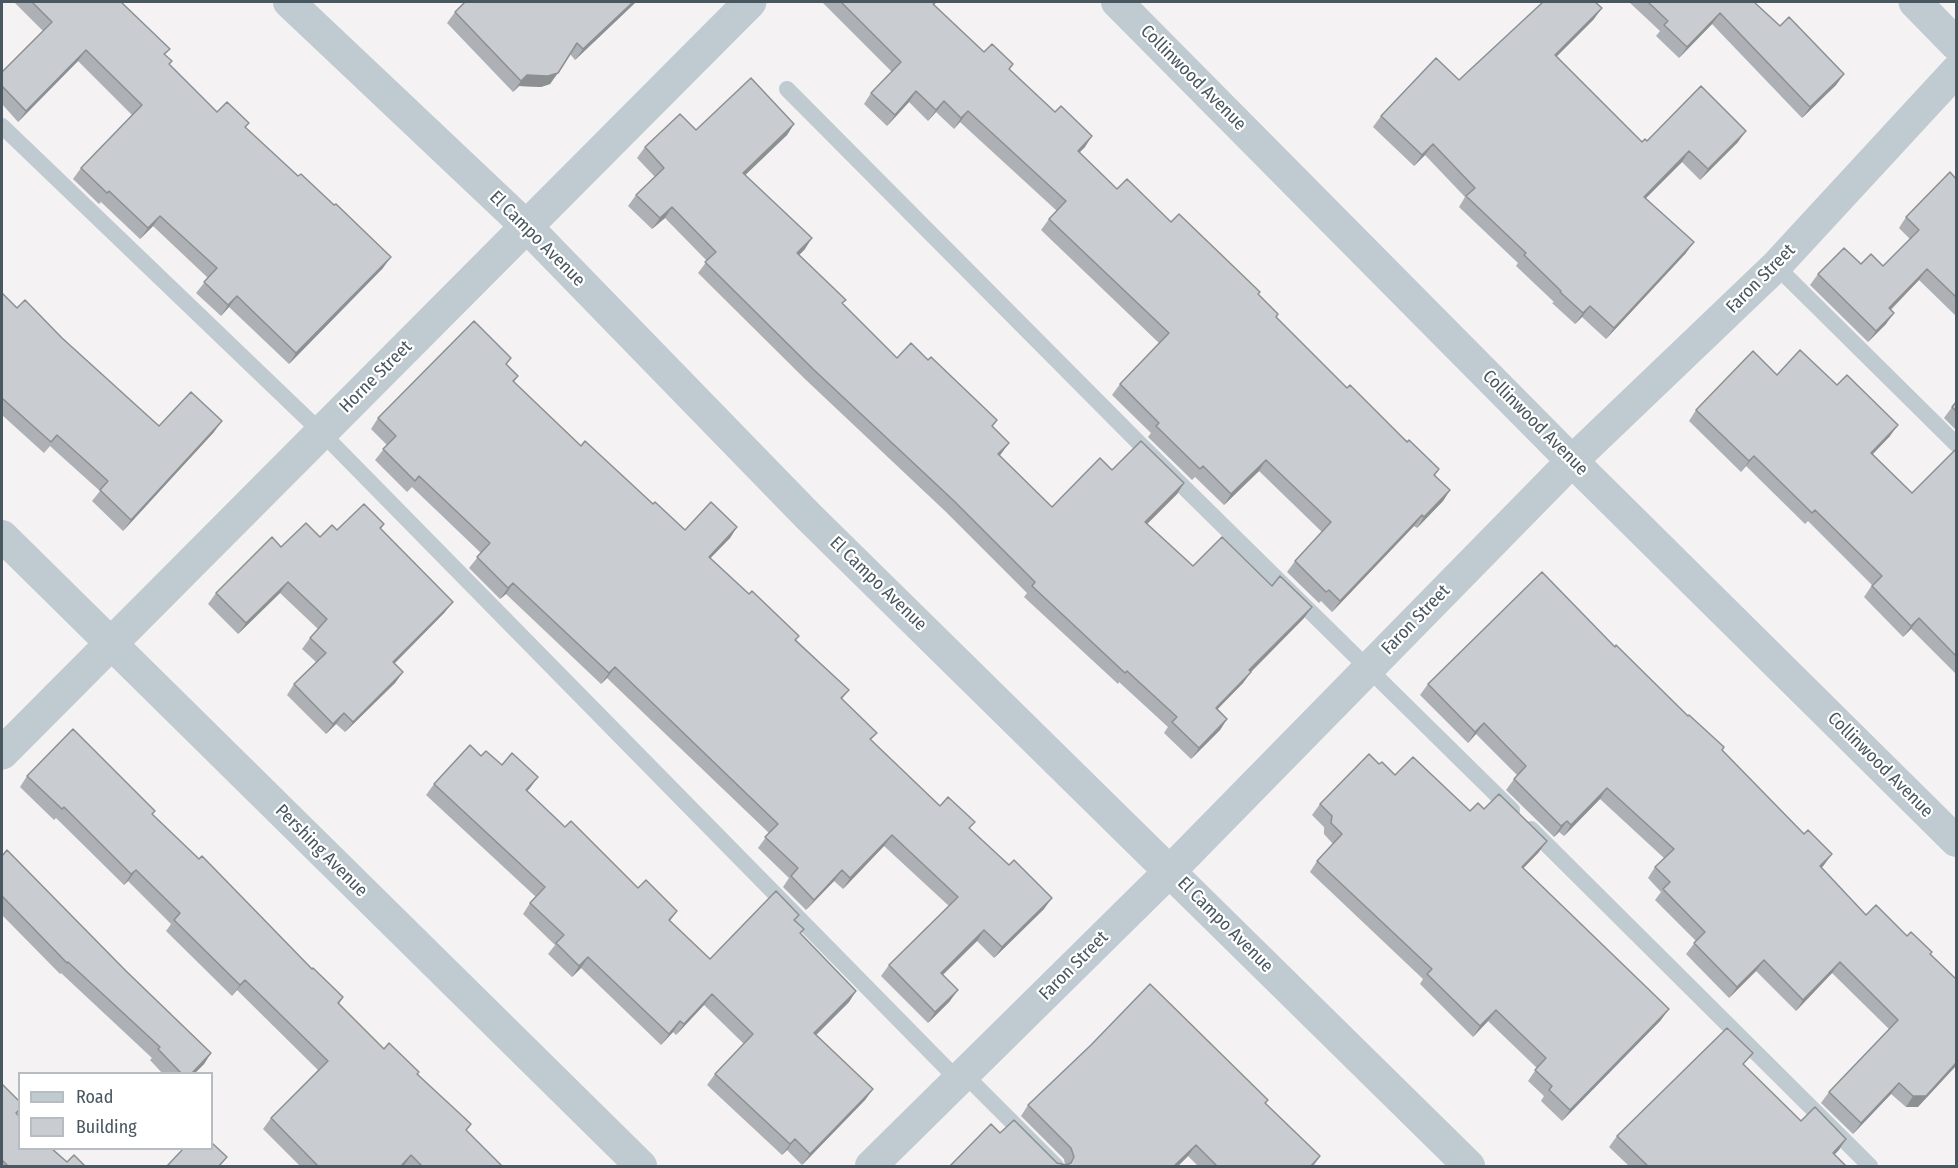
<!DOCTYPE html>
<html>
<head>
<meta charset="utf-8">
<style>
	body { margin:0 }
	#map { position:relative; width:1958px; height:1168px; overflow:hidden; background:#f4f2f2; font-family:"Fira Sans Condensed",sans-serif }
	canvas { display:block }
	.frame { position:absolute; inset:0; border:3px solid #485760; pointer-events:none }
	.legend { position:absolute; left:18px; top:1072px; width:195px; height:78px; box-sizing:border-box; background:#fff; border:2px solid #b6bcbf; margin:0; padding:8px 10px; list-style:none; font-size:18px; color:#485760 }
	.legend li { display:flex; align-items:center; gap:12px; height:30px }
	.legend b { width:30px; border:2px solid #b6bcbf }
</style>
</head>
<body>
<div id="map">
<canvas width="1958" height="1168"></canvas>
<div class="frame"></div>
<ul class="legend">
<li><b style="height:8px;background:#bfcad1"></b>Road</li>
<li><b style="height:16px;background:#c9cdd1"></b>Building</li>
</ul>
</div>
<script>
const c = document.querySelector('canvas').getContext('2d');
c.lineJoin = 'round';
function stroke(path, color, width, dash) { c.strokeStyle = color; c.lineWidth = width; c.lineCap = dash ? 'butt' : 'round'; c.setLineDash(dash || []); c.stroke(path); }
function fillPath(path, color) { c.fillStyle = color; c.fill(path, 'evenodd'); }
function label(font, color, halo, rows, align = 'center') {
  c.font = font + ' "Fira Sans Condensed",sans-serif'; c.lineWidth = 4.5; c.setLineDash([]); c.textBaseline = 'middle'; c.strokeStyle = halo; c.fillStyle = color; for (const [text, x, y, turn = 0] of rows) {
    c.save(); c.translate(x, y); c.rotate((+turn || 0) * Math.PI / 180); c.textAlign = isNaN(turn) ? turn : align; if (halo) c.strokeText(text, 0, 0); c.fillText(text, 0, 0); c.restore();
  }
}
stroke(new Path2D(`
	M 787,89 L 1143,447 L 1512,810
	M 2,126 L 321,432 L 958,1080
	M 1776,266 L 1956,444
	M 1531,829 L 1870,1166
	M 964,1074 L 1056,1166`), '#bfcad1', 16);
stroke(new Path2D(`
	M 289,2 L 526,226 L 808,516 L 1469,1166
	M 1117,2 L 1572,461 L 1956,841
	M 2,536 L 641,1166
	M 871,1166 L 1170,871 L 1572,461 L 1776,266 L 1956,71`), '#bfcad1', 32);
stroke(new Path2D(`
	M 1915,2 L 1956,44
	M 2,753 L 750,2`), '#bfcad1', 33);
fillPath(new Path2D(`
	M 14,2 L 121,2 L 170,49 L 165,55 L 169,64 L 217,112 L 246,128 L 383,268 L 289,364 L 229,307 L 221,316 L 196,293 L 208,278 L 153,226 L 140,239 L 101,202 L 99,204 L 73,179 L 81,168 L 132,115 L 78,61 L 18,122 L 2,104 L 2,72 L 43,31 Z
	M 636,2 L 575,60 L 570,54 L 550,84 L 541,87 L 519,86 L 513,92 L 447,23 L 455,12 Z
	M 822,2 L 937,2 L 934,5 L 984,52 L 1009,69 L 1085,147 L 1079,152 L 1117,189 L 1171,222 L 1258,295 L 1276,317 L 1347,388 L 1439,469 L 1435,475 L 1450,490 L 1443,501 L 1417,528 L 1414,526 L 1332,612 L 1321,601 L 1319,603 L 1287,572 L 1295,561 L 1322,532 L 1259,471 L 1224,505 L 1195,477 L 1192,480 L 1148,437 L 1151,433 L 1112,395 L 1120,384 L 1159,343 L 1041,230 L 1049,219 L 1057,211 L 960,122 L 954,129 L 936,112 L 928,121 L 909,102 L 887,126 L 864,104 L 871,93 L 892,72 Z
	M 1629,2 L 1754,2 L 1780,26 L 1844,74 L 1836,85 L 1802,118 L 1712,24 L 1679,58 L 1656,36 L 1660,31 Z
	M 1594,19 L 1556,57 L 1642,142 L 1738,142 L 1700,180 L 1682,162 L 1646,198 L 1686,253 L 1606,339 L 1582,317 L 1575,324 L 1552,303 L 1554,302 L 1516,266 L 1518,263 L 1459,207 L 1465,197 L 1425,155 L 1414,166 L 1373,127 L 1381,116 Z
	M 794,124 L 787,135 L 745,175 L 805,249 L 799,255 L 843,304 L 897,358 L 928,360 L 997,420 L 992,426 L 1009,443 L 999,456 L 1052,507 L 1112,470 L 1184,483 L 1177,494 L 1147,524 L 1193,566 L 1272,586 L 1312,607 L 1304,618 L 1251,672 L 1243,683 L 1217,709 L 1227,719 L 1220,730 L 1191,759 L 1164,733 L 1168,727 L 1119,682 L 1118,684 L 1024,597 L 1027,593 L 945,511 L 806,380 L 698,273 L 707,261 L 665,218 L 652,229 L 628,206 L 636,195 L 655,177 L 637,158 L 645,147 L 696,130 Z
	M 1956,179 L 1956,316 L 1919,280 L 1891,310 L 1886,324 L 1868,342 L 1810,285 L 1818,274 L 1861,264 L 1883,266 L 1910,239 L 1899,228 L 1906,217 Z
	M 2,293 L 17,308 L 62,338 L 159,426 L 214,432 L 123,531 L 92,501 L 100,491 L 50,446 L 44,453 L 2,415 Z
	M 507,365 L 518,376 L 514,382 L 581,446 L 685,530 L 737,527 L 730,538 L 710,558 L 849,690 L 842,699 L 877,733 L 871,740 L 940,806 L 970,829 L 1044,909 L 994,958 L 977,941 L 943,975 L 950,1001 L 928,1023 L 881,976 L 889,965 L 949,906 L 884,846 L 843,889 L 834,881 L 806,910 L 783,887 L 789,878 L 758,848 L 769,833 L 607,678 L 601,684 L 506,594 L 500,599 L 469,568 L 481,553 L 412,487 L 407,492 L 375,460 L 387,445 L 371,429 L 378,418 Z
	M 1777,375 L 1890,436 L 1873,454 L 1912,493 L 1956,450 L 1956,674 L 1911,629 L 1903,637 L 1864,597 L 1872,585 L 1808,521 L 1805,524 L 1746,466 L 1741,472 L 1689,421 L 1696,410 Z
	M 1956,402 L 1956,430 L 1944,418 L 1952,407 Z
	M 384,524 L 381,529 L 445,612 L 394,664 L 403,672 L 395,683 L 345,732 L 336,724 L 326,734 L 287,695 L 294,684 L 316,662 L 302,649 L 310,638 L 318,629 L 280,593 L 238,634 L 208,604 L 216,593 L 281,547 L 320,537 L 337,530 Z
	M 1615,647 L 1722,750 L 1824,865 L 1821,868 L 1866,915 L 1907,936 L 1931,954 L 1918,1107 L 1906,1107 L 1891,1094 L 1853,1134 L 1821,1103 L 1829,1092 L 1889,1029 L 1832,973 L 1796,1011 L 1756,971 L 1729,998 L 1686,954 L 1696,941 L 1655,900 L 1661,892 L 1648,878 L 1655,867 L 1664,858 L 1600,799 L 1564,836 L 1559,832 L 1554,837 L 1506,790 L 1517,775 L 1476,734 L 1468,743 L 1420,695 L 1428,684 Z
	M 481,756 L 502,765 L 538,777 L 527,791 L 565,827 L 638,888 L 677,911 L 670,921 L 710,959 L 795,920 L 804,929 L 800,934 L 856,991 L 849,1002 L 816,1035 L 873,1089 L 865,1100 L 802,1165 L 787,1150 L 782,1155 L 707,1085 L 715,1074 L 744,1044 L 704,1005 L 676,1035 L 673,1032 L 661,1045 L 581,968 L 572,977 L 548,954 L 555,945 L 523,914 L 530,903 L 536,897 L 426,795 L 434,784 Z
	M 1379,764 L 1395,775 L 1470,811 L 1484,809 L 1539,852 L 1523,868 L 1661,1020 L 1562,1121 L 1541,1101 L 1544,1096 L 1528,1081 L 1537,1068 L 1488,1021 L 1473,1037 L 1420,984 L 1423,979 L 1310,872 L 1317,861 L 1333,844 L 1324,834 L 1324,827 L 1312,815 L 1320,804 Z
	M 27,776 L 155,811 L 152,814 L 312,969 L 343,997 L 339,1004 L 384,1049 L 418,1074 L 467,1131 L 503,1167 L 301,1167 L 263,1129 L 271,1118 L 318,1070 L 237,990 L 232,996 L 166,931 L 171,924 L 128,881 L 124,885 L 56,818 L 54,820 L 20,787 Z
	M 2,856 L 126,971 L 211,1053 L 204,1064 L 194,1074 L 163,1074 L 150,1060 L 152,1058 L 61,973 L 60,974 L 2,915 Z
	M 1744,1065 L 1801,1121 L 1846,1139 L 1834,1154 L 1847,1167 L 1630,1167 L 1609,1147 L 1617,1136 Z
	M 2,1084 L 20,1110 L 17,1114 L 67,1162 L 86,1167 L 2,1167 Z
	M 1268,1100 L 1265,1104 L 1320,1156 L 1313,1167 L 1199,1167 L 1188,1156 L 1177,1167 L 949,1167 L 1000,1133 L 1057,1163 L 1065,1165 L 1064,1159 L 1021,1116 L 1028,1105 Z`), '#adb0b4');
fillPath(new Path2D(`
	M 633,2 L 636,2 L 575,60 L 583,49 Z
	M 1602,8 L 1594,19 L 1547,66 L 1555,55 Z
	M 1720,13 L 1712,24 L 1679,58 L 1687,47 Z
	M 86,50 L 78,61 L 18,122 L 26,111 Z
	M 558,73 L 550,84 L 541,87 L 519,86 L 513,92 L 521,81 L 527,75 Z
	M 1844,74 L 1836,85 L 1802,118 L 1810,107 Z
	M 916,91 L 909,102 L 887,126 L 895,115 Z
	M 944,101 L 936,112 L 928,121 L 936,110 Z
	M 968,111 L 960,122 L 954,129 L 961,118 Z
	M 794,124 L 787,135 L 736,184 L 743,173 Z
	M 1746,131 L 1738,142 L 1700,180 L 1708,169 Z
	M 1092,136 L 1085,147 L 1070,162 L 1078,151 Z
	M 1433,144 L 1425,155 L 1414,166 L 1422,155 Z
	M 1689,151 L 1682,162 L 1636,208 L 1644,197 Z
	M 672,207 L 665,218 L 652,229 L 660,218 Z
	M 160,216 L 153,226 L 140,239 L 148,228 Z
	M 812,238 L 805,249 L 790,264 L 797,253 Z
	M 1694,242 L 1686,253 L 1606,339 L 1614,328 Z
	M 391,257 L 383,268 L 289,364 L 296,353 Z
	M 1927,269 L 1919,280 L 1881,319 L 1889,308 Z
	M 237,296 L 229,307 L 221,316 L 228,305 Z
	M 1590,306 L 1582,317 L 1575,324 L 1583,313 Z
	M 1894,313 L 1886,324 L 1868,342 L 1876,331 Z
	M 222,421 L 214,432 L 123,531 L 131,520 Z
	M 1898,425 L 1890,436 L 1864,463 L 1871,453 Z
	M 1009,443 L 1001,454 L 990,465 L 998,454 Z
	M 1754,456 L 1746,466 L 1741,472 L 1749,461 Z
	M 1266,460 L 1259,471 L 1224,505 L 1231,494 Z
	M 1184,483 L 1177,494 L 1138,533 L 1145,522 Z
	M 1450,490 L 1443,501 L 1417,528 L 1424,517 Z
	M 1422,515 L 1414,526 L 1332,612 L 1340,601 Z
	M 737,527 L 730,538 L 701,568 L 709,557 Z
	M 288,582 L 280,593 L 238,634 L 246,623 Z
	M 513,583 L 506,594 L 500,599 L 508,588 Z
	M 453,602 L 445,612 L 385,673 L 393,662 Z
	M 1312,607 L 1304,618 L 1242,681 L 1249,670 Z
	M 1919,618 L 1911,629 L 1903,637 L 1911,626 Z
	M 615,667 L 607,678 L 601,684 L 609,673 Z
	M 403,672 L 395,683 L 345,732 L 353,722 Z
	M 1251,672 L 1243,683 L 1208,719 L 1216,708 Z
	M 344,713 L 336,724 L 326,734 L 333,724 Z
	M 1227,719 L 1220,730 L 1191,759 L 1199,748 Z
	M 1484,723 L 1476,734 L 1468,743 L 1475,732 Z
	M 538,777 L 530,788 L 518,801 L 526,790 Z
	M 1607,788 L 1600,799 L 1564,836 L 1571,825 Z
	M 1567,821 L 1559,832 L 1554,837 L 1561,826 Z
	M 892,835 L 884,846 L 843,889 L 850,878 Z
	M 1547,841 L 1539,852 L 1514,878 L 1522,867 Z
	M 1832,854 L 1824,865 L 1812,877 L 1820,866 Z
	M 136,870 L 128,881 L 124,885 L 131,874 Z
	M 842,870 L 834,881 L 806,910 L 814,900 Z
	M 1052,898 L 1044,909 L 994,958 L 1002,947 Z
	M 984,930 L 977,941 L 933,984 L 941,973 Z
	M 588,957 L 581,968 L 572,977 L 579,966 Z
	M 1764,960 L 1756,971 L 1729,998 L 1737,987 Z
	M 1840,962 L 1832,973 L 1796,1011 L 1803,1000 Z
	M 245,980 L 237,990 L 232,996 L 240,985 Z
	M 958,990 L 950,1001 L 928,1023 L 935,1012 Z
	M 856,991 L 849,1002 L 807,1044 L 814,1033 Z
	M 712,994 L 704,1005 L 676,1035 L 684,1024 Z
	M 1669,1009 L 1661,1020 L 1562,1121 L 1570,1110 Z
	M 1496,1010 L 1488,1021 L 1473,1037 L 1480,1026 Z
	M 680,1021 L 673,1032 L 661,1045 L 669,1034 Z
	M 211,1053 L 204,1064 L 194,1074 L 191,1074 Z
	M 1956,1063 L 1956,1066 L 1918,1107 L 1906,1107 L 1913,1096 Z
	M 1899,1083 L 1891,1094 L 1853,1134 L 1861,1123 Z
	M 873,1089 L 865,1100 L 802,1165 L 810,1154 Z
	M 795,1139 L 787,1150 L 782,1155 L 790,1144 Z
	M 1846,1139 L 1839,1150 L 1825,1164 L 1833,1153 Z
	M 1196,1145 L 1188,1156 L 1177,1167 L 1173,1167 Z
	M 411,1155 L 403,1167 L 400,1167 Z`), '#8d9092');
const building = new Path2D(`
	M 32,2 L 121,2 L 170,49 L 164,54 L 172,61 L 169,64 L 217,112 L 227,102 L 249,123 L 245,127 L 298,176 L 301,174 L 334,205 L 336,204 L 391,257 L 296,353 L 237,296 L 228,305 L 204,282 L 217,268 L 160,216 L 148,228 L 109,191 L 107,193 L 81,168 L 142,105 L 86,50 L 26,111 L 2,86 L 2,72 L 52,22 Z
	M 465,2 L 633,2 L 583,49 L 577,43 L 558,73 L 548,76 L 527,75 L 521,81 L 455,12 Z
	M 841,2 L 935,2 L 933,4 L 984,52 L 992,44 L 1013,64 L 1009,69 L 1055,112 L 1061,106 L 1092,136 L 1078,151 L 1117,189 L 1127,179 L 1171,222 L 1179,214 L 1260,292 L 1258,294 L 1278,314 L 1276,317 L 1347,388 L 1350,385 L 1407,442 L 1409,440 L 1439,469 L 1434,475 L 1450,490 L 1424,517 L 1422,515 L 1340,601 L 1329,590 L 1326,592 L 1295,561 L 1331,522 L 1266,460 L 1231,494 L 1203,466 L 1200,469 L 1156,426 L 1159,423 L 1120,384 L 1169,333 L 1049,219 L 1066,201 L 968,111 L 961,118 L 944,101 L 936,110 L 916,91 L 895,115 L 871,93 L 901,62 Z
	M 1543,2 L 1595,2 L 1602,8 L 1555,55 L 1642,142 L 1645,139 L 1647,141 L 1701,86 L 1746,131 L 1708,169 L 1689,151 L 1644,197 L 1694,242 L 1614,328 L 1590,306 L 1583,313 L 1560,292 L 1561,291 L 1524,255 L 1526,253 L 1466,196 L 1475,188 L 1433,144 L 1422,155 L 1381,116 L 1436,58 L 1459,80 Z
	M 1648,2 L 1754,2 L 1780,26 L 1789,17 L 1844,74 L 1810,107 L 1720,13 L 1687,47 L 1664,25 L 1668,21 Z
	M 751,78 L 794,124 L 743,173 L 812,238 L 797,253 L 846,300 L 842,303 L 897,358 L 911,343 L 928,360 L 931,357 L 997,420 L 992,426 L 1009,443 L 998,454 L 1052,507 L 1100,458 L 1112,470 L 1141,441 L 1184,483 L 1145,522 L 1193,566 L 1222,537 L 1272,586 L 1280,576 L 1312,607 L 1249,670 L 1251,672 L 1216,708 L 1227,719 L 1199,748 L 1172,722 L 1177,717 L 1127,671 L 1125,673 L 1032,586 L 1035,582 L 953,500 L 813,369 L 705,262 L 716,252 L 672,207 L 660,218 L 636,195 L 664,168 L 645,147 L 680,114 L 696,130 Z
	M 1950,172 L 1956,179 L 1956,297 L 1927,269 L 1889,308 L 1894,313 L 1876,331 L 1818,274 L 1844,248 L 1861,264 L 1871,254 L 1883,266 L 1919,230 L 1906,217 Z
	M 2,293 L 17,308 L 25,300 L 62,338 L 159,426 L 191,392 L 222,421 L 131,520 L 100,490 L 108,481 L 57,435 L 51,442 L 3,399 L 2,401 Z
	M 474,321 L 511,358 L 506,364 L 518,376 L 513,381 L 581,446 L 585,441 L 653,504 L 655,502 L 685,530 L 711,502 L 737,527 L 709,557 L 749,594 L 752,591 L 799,636 L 795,640 L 849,690 L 841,698 L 877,733 L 870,739 L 940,806 L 948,797 L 975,822 L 969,828 L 1009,865 L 1014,860 L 1052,898 L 1002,947 L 984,930 L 941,973 L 958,990 L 935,1012 L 889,965 L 958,897 L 892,835 L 850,878 L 842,870 L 814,900 L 791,876 L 798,868 L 765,837 L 778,824 L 615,667 L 609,673 L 513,583 L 508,588 L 477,557 L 490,543 L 419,476 L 415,481 L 383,449 L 396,436 L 378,418 Z
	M 1800,350 L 1837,385 L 1847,375 L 1898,425 L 1871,453 L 1912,493 L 1956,449 L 1956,656 L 1919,618 L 1911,626 L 1872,586 L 1882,576 L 1815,510 L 1812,513 L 1754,456 L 1749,461 L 1696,410 L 1753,351 L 1777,375 Z
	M 1956,402 L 1956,411 L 1952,407 Z
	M 364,504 L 384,524 L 380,528 L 453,602 L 393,662 L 403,672 L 353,722 L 344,713 L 333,724 L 294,684 L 326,653 L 310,638 L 327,619 L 288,582 L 246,623 L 216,593 L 272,537 L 281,547 L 306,523 L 320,537 L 332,525 L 337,530 Z
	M 1542,572 L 1615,647 L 1616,645 L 1688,716 L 1689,715 L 1724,747 L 1722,750 L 1804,834 L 1808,830 L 1832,854 L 1820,866 L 1866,915 L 1876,905 L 1907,936 L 1911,932 L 1932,952 L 1930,954 L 1956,979 L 1956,1063 L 1926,1096 L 1913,1096 L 1899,1083 L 1861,1123 L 1829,1092 L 1898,1020 L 1840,962 L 1803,1000 L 1764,960 L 1737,987 L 1694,943 L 1705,932 L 1663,889 L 1670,882 L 1655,867 L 1674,849 L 1607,788 L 1571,825 L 1567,821 L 1561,826 L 1514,779 L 1526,766 L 1484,723 L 1475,732 L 1428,684 Z
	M 73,729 L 155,811 L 152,814 L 199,859 L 202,856 L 312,969 L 313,968 L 343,997 L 338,1003 L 384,1049 L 389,1043 L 419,1072 L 417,1074 L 471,1124 L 466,1130 L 503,1167 L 423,1167 L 411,1155 L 400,1167 L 319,1167 L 271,1118 L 328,1061 L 245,980 L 240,985 L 174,920 L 180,913 L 136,870 L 131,874 L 64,807 L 62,809 L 27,776 Z
	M 470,745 L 481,756 L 486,751 L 502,765 L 512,753 L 538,777 L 526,790 L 565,827 L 571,821 L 638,888 L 646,880 L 677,911 L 669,920 L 710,959 L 776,891 L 799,915 L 794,920 L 804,929 L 800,933 L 856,991 L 814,1033 L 873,1089 L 810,1154 L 795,1139 L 790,1144 L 715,1074 L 753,1034 L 712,994 L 684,1024 L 680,1021 L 669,1034 L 588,957 L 579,966 L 556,943 L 564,935 L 530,903 L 545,887 L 434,784 Z
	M 1369,754 L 1379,764 L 1382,762 L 1395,775 L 1413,757 L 1470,811 L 1478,803 L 1484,809 L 1499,794 L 1547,841 L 1522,867 L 1669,1009 L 1570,1110 L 1549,1090 L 1552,1086 L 1535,1070 L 1546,1058 L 1496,1010 L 1480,1026 L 1427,974 L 1432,969 L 1317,861 L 1342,834 L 1331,823 L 1332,816 L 1320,804 Z
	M 7,850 L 126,971 L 211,1053 L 191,1074 L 182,1074 L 158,1049 L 160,1047 L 68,962 L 67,963 L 2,896 L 2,856 Z
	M 1150,984 L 1268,1100 L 1265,1103 L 1320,1156 L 1310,1167 L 1218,1167 L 1196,1145 L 1173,1167 L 949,1167 L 991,1124 L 1000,1133 L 1014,1120 L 1057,1163 L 1066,1165 L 1071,1163 L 1074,1157 L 1071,1148 L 1028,1105 L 1091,1045 Z
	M 1727,1028 L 1753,1053 L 1743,1064 L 1801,1121 L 1815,1107 L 1846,1139 L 1833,1153 L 1847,1167 L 1649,1167 L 1617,1136 Z
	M 2,1084 L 20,1102 L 20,1109 L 16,1113 L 20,1117 L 20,1149 L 52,1149 L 67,1162 L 74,1155 L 86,1167 L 9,1167 L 2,1160 Z
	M 212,1143 L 227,1157 L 218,1167 L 168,1167 L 167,1166 L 183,1149 L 212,1149 Z`);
fillPath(building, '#c9cdd1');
stroke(building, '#8d9092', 1.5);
label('18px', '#485760', '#fff', [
	["Collinwood Avenue",1193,78,45],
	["El Campo Avenue",537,239,45],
	["Faron Street",1761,279,-45],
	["Horne Street",376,377,-45],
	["Collinwood Avenue",1535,423,45],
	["El Campo Avenue",878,584,44],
	["Faron Street",1416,620,-46],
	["Collinwood Avenue",1880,765,45],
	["Pershing Avenue",321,851,45],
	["El Campo Avenue",1225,925,45],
	["Faron Street",1074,966,-45]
]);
</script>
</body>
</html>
